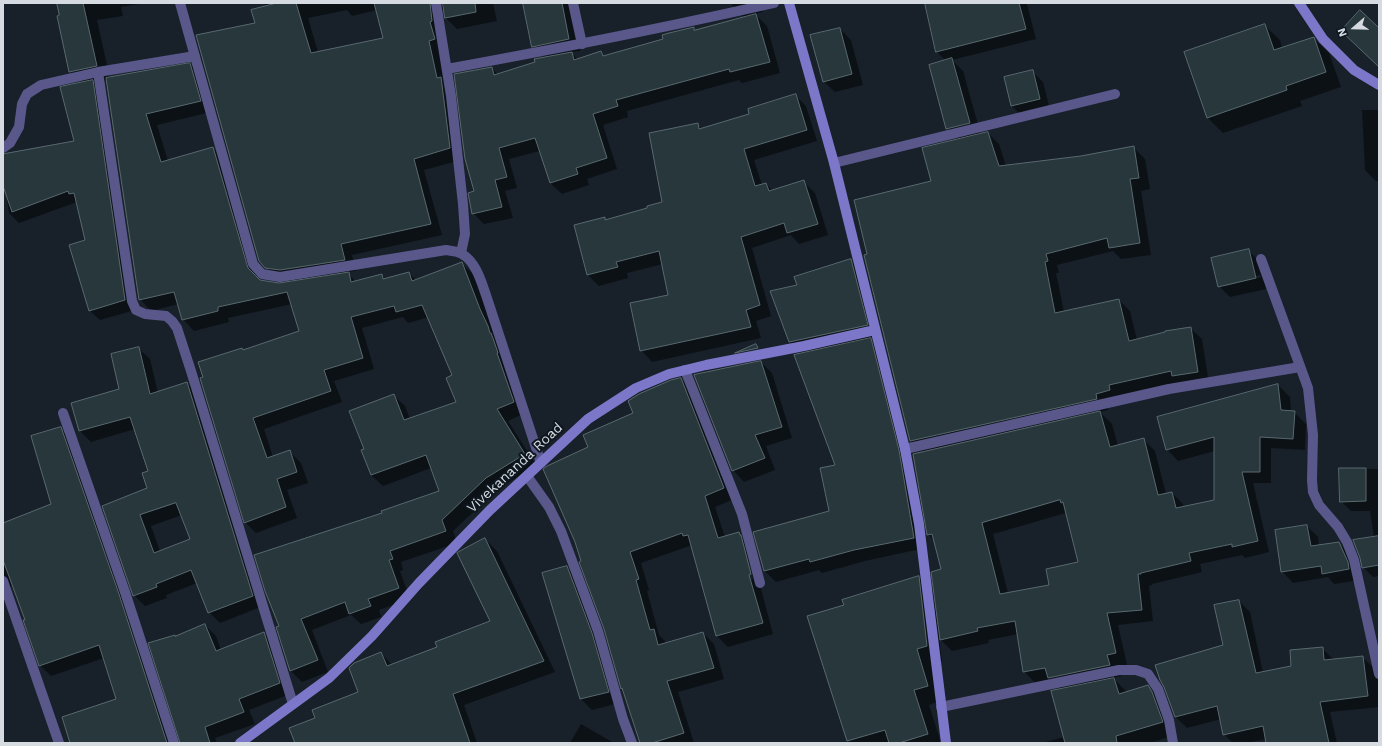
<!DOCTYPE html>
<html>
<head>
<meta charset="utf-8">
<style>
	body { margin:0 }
	#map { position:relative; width:1382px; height:746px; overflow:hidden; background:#18202a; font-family:"Work Sans",sans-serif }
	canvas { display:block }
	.frame { position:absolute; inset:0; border:4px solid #d5dbe1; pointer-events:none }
	.north { position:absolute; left:1334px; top:8px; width:40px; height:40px; -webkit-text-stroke:3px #0f1720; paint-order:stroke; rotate:250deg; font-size:11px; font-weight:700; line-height:16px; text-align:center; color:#d5dbe1 }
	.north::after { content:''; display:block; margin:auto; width:14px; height:18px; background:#d5dbe1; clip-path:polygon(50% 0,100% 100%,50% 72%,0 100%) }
</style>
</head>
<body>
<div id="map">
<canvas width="1382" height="746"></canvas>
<div class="frame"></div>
<div class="north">N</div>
</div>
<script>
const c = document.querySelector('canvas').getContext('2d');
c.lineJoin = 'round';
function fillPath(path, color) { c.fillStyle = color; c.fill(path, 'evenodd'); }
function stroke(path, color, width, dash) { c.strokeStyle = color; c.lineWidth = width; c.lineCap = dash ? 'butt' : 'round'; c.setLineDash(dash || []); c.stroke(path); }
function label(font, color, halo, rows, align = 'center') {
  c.font = font + ' "Work Sans",sans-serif'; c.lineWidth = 4; c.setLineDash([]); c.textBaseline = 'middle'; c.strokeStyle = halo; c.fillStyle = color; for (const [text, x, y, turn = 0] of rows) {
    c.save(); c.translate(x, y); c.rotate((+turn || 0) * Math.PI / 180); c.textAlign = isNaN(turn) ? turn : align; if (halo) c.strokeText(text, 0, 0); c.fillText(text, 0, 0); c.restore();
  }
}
fillPath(new Path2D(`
	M 58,3 L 145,3 L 121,7 L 123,16 L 97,20 L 110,79 L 190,64 L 201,76 L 211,112 L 157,125 L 168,161 L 213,148 L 224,159 L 258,278 L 260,281 L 281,284 L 295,282 L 278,279 L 266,267 L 256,24 L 265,7 L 264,3 L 493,3 L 497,21 L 457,29 L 446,18 L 444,7 L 440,16 L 461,160 L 424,170 L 442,235 L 352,255 L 356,271 L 347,272 L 356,282 L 382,275 L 386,280 L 409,273 L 416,280 L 461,263 L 473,274 L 525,413 L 508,421 L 536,465 L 497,490 L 453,531 L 457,543 L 401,562 L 403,570 L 400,571 L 410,599 L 379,610 L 381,617 L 361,624 L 351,615 L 312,630 L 328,672 L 302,682 L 291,671 L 278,628 L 383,514 L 440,492 L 431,468 L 383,486 L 371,475 L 362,450 L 365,449 L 393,395 L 405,406 L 410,419 L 458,403 L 454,376 L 429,317 L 408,323 L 403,317 L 362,328 L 374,369 L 334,381 L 342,402 L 264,429 L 273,457 L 290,452 L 301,463 L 308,483 L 287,490 L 297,518 L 256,533 L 245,522 L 204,377 L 244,351 L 300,332 L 292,304 L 228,318 L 229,322 L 194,331 L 183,319 L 179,304 L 151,311 L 140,299 L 107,80 L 94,83 L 102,91 L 135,310 L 100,320 L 90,311 L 86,241 L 77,202 L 19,223 L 9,213 L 3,172 L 3,155 L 75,142 L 82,83 L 70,71 ZM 347,10 L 352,16 L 377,10 L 385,39 L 318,52 L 308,18 Z
	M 524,3 L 570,3 L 580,51 L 571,52 L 578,60 L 601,53 L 605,57 L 664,40 L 693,28 L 695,30 L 745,18 L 732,5 L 732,3 L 761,3 L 763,12 L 755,14 L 767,26 L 780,73 L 742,83 L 739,80 L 627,111 L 628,117 L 603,125 L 617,169 L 587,179 L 589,185 L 562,194 L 550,183 L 540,151 L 509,159 L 517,188 L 505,191 L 513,218 L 484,224 L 473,213 L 475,192 L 492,68 L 498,75 L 536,63 L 545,58 L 533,46 Z
	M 925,3 L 1027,4 L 1036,39 L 952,60 L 963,71 L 981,135 L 988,133 L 999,144 L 1006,166 L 1081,157 L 1133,147 L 1145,159 L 1150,189 L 1141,191 L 1151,255 L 1121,259 L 1113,251 L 1057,265 L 1059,273 L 1056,273 L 1064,312 L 1119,300 L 1130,311 L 1137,340 L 1190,328 L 1202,339 L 1209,384 L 1107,405 L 1108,410 L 1100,412 L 1112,424 L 1118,446 L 1144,440 L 1155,451 L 1166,494 L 1172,493 L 1183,504 L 1184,507 L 1215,501 L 1215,451 L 1178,461 L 1167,449 L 1278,385 L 1290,397 L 1291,412 L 1294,412 L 1306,424 L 1305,450 L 1271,448 L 1271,483 L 1253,483 L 1269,552 L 1245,558 L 1242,555 L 1200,564 L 1202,572 L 1152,584 L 1152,585 L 1149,586 L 1153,621 L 1118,625 L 1127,665 L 1118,666 L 1121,676 L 1113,678 L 1128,693 L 1147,686 L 1161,700 L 1175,735 L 1150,743 L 1042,743 L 1064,737 L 1061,690 L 1051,680 L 1035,683 L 1024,671 L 1018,634 L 988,640 L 989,643 L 952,651 L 939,638 L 942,661 L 931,664 L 942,700 L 929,705 L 941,743 L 850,743 L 848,741 L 809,616 L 845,605 L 919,577 L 935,593 L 942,570 L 935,542 L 928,534 L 923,453 L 911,441 L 868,255 L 932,182 L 959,140 L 947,128 L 946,61 L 936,51 L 927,7 ZM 1066,513 L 1079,563 L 1050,586 L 1008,593 L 993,534 Z
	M 1264,25 L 1280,40 L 1282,48 L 1313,38 L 1329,53 L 1341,87 L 1300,101 L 1302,106 L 1223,133 L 1208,118 L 1185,53 Z
	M 840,29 L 851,40 L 863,85 L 835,92 L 823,81 Z
	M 1032,71 L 1043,82 L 1050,110 L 1023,117 L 1012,106 Z
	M 795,95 L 806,106 L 817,141 L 754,160 L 762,185 L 766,184 L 773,191 L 804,182 L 815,193 L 828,235 L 799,244 L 791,235 L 752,248 L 771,316 L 756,321 L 761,338 L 652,362 L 641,350 L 670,295 L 663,264 L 627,273 L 628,278 L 599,286 L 588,275 L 604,218 L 607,221 L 648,209 L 663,203 L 697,124 L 702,129 L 751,114 Z
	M 1362,110 L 1379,110 L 1379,181 L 1376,181 L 1365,170 Z
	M 1248,250 L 1259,261 L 1266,289 L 1230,297 L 1219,286 ZM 1260,275 L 1261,277 L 1226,286 L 1226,284 Z
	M 851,260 L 862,271 L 878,336 L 869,338 L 881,350 L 925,548 L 865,561 L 822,573 L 819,570 L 776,582 L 765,571 L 830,512 L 837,466 L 802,354 L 790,342 L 798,285 Z
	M 139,349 L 150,359 L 158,393 L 187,383 L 198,394 L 263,606 L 220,623 L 209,612 L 197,583 L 166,595 L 167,598 L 145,606 L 134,595 L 103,506 L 149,488 L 149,472 L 135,429 L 91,442 L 80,431 L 72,403 L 121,390 ZM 182,515 L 191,539 L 160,551 L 151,526 Z
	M 761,362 L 772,373 L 792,438 L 766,446 L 775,470 L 744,482 L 733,470 Z
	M 681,379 L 692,390 L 734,499 L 715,507 L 725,537 L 738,533 L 749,544 L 773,634 L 728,647 L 717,636 L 692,545 L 641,563 L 649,590 L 647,591 L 659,635 L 665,641 L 666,644 L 703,633 L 714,644 L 724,679 L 678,692 L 694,743 L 642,743 L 582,562 L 590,447 ZM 742,545 L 744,545 L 753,579 L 751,580 Z
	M 61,429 L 72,440 L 174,743 L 71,743 L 118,699 L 104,658 L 51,676 L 40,665 L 13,586 L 3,589 L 3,524 L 52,505 Z
	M 1340,469 L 1379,469 L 1379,576 L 1373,577 L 1363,567 L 1374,537 L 1370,511 L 1351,511 L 1341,501 Z
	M 1307,526 L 1318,537 L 1319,546 L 1339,543 L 1350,554 L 1360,580 L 1334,584 L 1328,577 L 1293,583 L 1282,571 Z
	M 485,539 L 497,551 L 555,672 L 464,705 L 477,743 L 296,743 L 359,692 L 381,653 L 392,665 L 438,648 L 491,622 Z
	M 567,567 L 578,578 L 619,703 L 592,710 L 581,699 L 544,574 Z
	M 1239,601 L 1250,612 L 1263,673 L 1292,666 L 1322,648 L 1333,659 L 1362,657 L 1379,673 L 1379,707 L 1330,712 L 1337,743 L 1267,743 L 1266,739 L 1246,743 L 1233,743 L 1224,734 L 1221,719 L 1187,728 L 1176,717 L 1165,686 L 1224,645 Z
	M 205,625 L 216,636 L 221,650 L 264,633 L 275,644 L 290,694 L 249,710 L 255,724 L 215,738 L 217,743 L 181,743 L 175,636 L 176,637 Z
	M 581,724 L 614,743 L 570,743 Z`), '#0007');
const building = new Path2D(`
	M 57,3 L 83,3 L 97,66 L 69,72 L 57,16 L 59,15 Z
	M 277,3 L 296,3 L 311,53 L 383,38 L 374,3 L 430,3 L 432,21 L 430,22 L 435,39 L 429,41 L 437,78 L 441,77 L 450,148 L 414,159 L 431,224 L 341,244 L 345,260 L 280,270 L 265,268 L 259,261 L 196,35 L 255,23 L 251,10 Z
	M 443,3 L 475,3 L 476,12 L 445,18 Z
	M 523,3 L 562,3 L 569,39 L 532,47 Z
	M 925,3 L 1019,3 L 1026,29 L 936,52 Z
	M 1360,10 L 1379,28 L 1379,67 L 1341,31 Z
	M 756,14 L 770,62 L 730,72 L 729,69 L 616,100 L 618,106 L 593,114 L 607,158 L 576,168 L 578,174 L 550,183 L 535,138 L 499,148 L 507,177 L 495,180 L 502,207 L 472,214 L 468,193 L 474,191 L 465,159 L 454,74 L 492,67 L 494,75 L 535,62 L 534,59 L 572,52 L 574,60 L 601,51 L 603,56 L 663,39 L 662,35 L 669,33 L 694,27 L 694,30 Z
	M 1265,24 L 1274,50 L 1314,37 L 1326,72 L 1286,86 L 1287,90 L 1207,118 L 1184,52 Z
	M 840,28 L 852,74 L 823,82 L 810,35 Z
	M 952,58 L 970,123 L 946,129 L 929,65 Z
	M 190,63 L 201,101 L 146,114 L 161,162 L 213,147 L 248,268 L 260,280 L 279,283 L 349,272 L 351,282 L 382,274 L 383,279 L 409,272 L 412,281 L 462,262 L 480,309 L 488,326 L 490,333 L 491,333 L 494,341 L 498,353 L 497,353 L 514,402 L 497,409 L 525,454 L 486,478 L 442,520 L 446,531 L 390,551 L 393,559 L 389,560 L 399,588 L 368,599 L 371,606 L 349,614 L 345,602 L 301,619 L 318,660 L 290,671 L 276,627 L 279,626 L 265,591 L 254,555 L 382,513 L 381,511 L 439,491 L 426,455 L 371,475 L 361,450 L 364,449 L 349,411 L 394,394 L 404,420 L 456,402 L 446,378 L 452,375 L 422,305 L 396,312 L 394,306 L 351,317 L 363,358 L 324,370 L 331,391 L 253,418 L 267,458 L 290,450 L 297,472 L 277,479 L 286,507 L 244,523 L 200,378 L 203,377 L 198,362 L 242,348 L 243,350 L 299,331 L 287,292 L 218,307 L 218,311 L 182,320 L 174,292 L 139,300 L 106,78 Z
	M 1033,70 L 1040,99 L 1011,106 L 1004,77 Z
	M 93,80 L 125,300 L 89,311 L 69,245 L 85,240 L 74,193 L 69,194 L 68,191 L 12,212 L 3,186 L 3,154 L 8,153 L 74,141 L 60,87 Z
	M 796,94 L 807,130 L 744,149 L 755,186 L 766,183 L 769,191 L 804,180 L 818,224 L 787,233 L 784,223 L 741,237 L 760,305 L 746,310 L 751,327 L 640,351 L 630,303 L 668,295 L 659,251 L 616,262 L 618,267 L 587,275 L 574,225 L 605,217 L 605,220 L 647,208 L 647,206 L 662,202 L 649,133 L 698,123 L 699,129 L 749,114 L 748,109 Z
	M 988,132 L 999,166 L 1081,156 L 1134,146 L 1139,178 L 1130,179 L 1140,243 L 1109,248 L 1107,238 L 1046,254 L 1048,261 L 1045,262 L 1055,313 L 1119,299 L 1129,341 L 1165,332 L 1165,331 L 1191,327 L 1198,372 L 1172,376 L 1171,371 L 1109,385 L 1110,390 L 1096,394 L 1097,399 L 910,441 L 864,255 L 867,254 L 854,200 L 931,181 L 922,148 Z
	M 1249,249 L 1256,278 L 1218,287 L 1211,258 Z
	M 851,259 L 868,325 L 789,342 L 770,291 L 797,285 L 794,277 Z
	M 871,338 L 899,450 L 914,538 L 854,550 L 810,562 L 809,559 L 764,571 L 753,532 L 829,511 L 820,468 L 835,465 L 794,355 Z
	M 756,344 L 758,348 L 735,353 Z
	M 139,347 L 150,394 L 187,382 L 253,596 L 208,613 L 191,570 L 156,584 L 157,587 L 133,596 L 102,506 L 147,488 L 142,473 L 148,471 L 130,417 L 79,431 L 71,403 L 119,389 L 111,354 ZM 176,503 L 190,539 L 154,553 L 140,515 Z
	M 761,361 L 782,427 L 755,435 L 765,458 L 732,471 L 694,375 Z
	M 681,378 L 724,488 L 705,496 L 718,538 L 739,532 L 740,535 L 741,535 L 751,574 L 749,575 L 763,623 L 716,636 L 688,535 L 683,536 L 682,533 L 630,552 L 639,579 L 636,580 L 650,630 L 654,629 L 658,645 L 703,632 L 714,668 L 667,681 L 684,733 L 652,743 L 640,743 L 622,688 L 621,689 L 604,629 L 579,562 L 581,561 L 575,542 L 543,469 L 547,466 L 588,447 L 583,435 L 633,413 L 628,401 L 639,394 L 671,380 Z
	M 1278,384 L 1281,410 L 1295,411 L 1293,439 L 1260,437 L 1260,472 L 1242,472 L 1258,541 L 1232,547 L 1232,544 L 1189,553 L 1191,561 L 1141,573 L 1141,574 L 1138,574 L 1142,610 L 1107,613 L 1116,653 L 1107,655 L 1110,665 L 1048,678 L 1045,668 L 1023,672 L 1015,621 L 977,628 L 978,631 L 940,640 L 931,572 L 941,569 L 932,534 L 927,535 L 913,454 L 1100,411 L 1110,447 L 1144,438 L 1158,495 L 1172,492 L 1176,508 L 1214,500 L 1214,437 L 1166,450 L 1157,417 ZM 1060,500 L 1061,503 L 1063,502 L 1078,562 L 1046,569 L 1049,585 L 1000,594 L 982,523 Z
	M 61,427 L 119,594 L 167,743 L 70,743 L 62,717 L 116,699 L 99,645 L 39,666 L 23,620 L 25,620 L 3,560 L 3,523 L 51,504 L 31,436 Z
	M 1339,468 L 1366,468 L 1366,501 L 1340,502 Z
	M 1307,525 L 1311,546 L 1339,542 L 1348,562 L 1349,569 L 1322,574 L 1321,566 L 1281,572 L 1275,530 Z
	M 1379,536 L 1379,565 L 1362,568 L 1360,558 L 1353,540 Z
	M 485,538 L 544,661 L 453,694 L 470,743 L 295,743 L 289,728 L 315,718 L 312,710 L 358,692 L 349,668 L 354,663 L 381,652 L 387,666 L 437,647 L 435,642 L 490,621 L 457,553 Z
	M 567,566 L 592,633 L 609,692 L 580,699 L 542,573 Z
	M 919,576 L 927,646 L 917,649 L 928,686 L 914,690 L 928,734 L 899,743 L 889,743 L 885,730 L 847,741 L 807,616 L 844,605 L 842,600 Z
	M 1239,600 L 1256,673 L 1291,666 L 1290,650 L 1323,647 L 1324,660 L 1363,656 L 1368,696 L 1320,702 L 1329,743 L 1266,743 L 1263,726 L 1223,735 L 1217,706 L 1175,717 L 1164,687 L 1160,680 L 1155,665 L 1223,645 L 1214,605 Z
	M 205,624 L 216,651 L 264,632 L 280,683 L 239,699 L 244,712 L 205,727 L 210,743 L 180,743 L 148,643 L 175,635 L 175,636 Z
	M 1114,678 L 1119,694 L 1148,685 L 1152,692 L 1163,722 L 1116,736 L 1117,743 L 1065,743 L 1051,691 Z`);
fillPath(building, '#27373c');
stroke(building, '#58696f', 1);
stroke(new Path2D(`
	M 180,3 L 253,264 L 262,274 L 280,277 L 446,250 C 451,251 458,251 462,254 C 476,262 481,281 486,295 L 541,463
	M 436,3 L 451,96 L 463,204 L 465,234 L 461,253
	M 573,3 L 582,44
	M 447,69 C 556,49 665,28 774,3
	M 98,72 L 132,301 L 136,310 L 145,314 L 166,316 L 172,321 L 177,328 L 191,371 L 293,704
	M 3,148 L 10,143 L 19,127 L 22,104 L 27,94 L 41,85 L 98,72 L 195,56
	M 834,163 L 1115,94
	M 1261,259 L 1308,388 L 1313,435 L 1312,480 L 1313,492 L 1319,505 L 1338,527 L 1347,542 L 1354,560 L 1379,674
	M 685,370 L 742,514 L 760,583
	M 63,413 L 125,592 L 174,743
	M 905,449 L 1169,389 L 1300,367
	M 527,476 L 549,507 L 561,531 L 598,631 L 623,719 L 632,743
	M 3,581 L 59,743
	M 941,707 L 1119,670 L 1136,670 L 1148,674 L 1158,689 L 1164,706 L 1169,720 L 1173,743`), '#5a588b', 10);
stroke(new Path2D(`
	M 789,3 L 834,163 L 905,449 L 919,524 L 946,743
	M 1299,3 L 1323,39 L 1354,70 L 1379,85
	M 240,743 L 329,678 L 372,636 L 419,583 L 490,510 L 588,419 L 636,388 L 669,374 L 706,365 L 804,346 L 875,330`), '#7d77c9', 10);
label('14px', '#d5dbe1', '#0f1720', [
	["Vivekananda Road",515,468,-43]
]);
</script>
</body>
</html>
